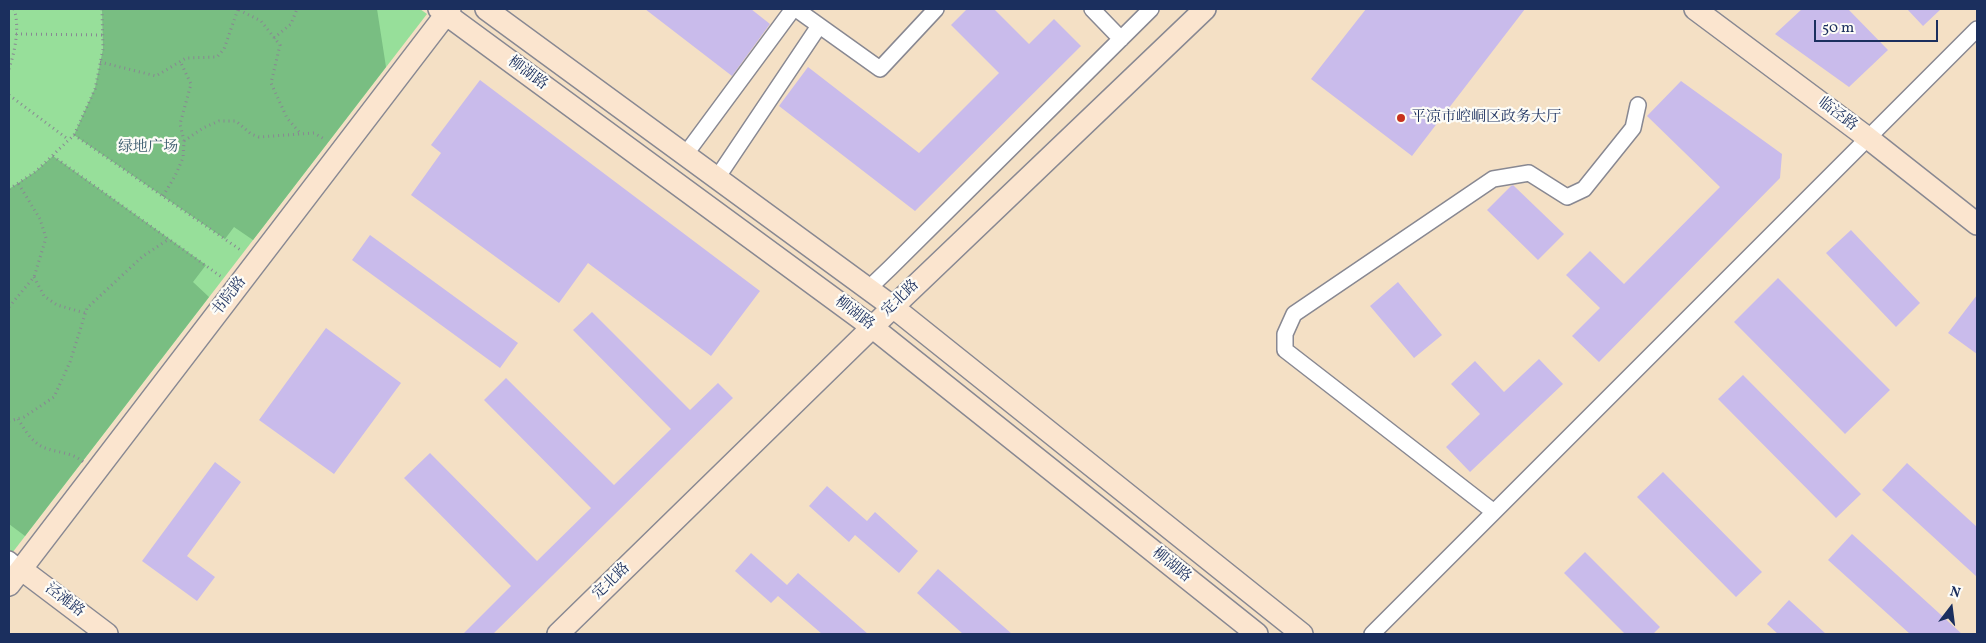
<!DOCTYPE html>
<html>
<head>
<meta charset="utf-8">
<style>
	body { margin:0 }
	#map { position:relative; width:1986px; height:643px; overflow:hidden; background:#f4e0c5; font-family:Vollkorn,serif }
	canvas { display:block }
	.frame { position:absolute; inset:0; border:10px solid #1b2f5e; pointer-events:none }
	.north { position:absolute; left:1926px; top:583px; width:50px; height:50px; -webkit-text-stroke:4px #fdfcf7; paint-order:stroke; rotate:15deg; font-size:14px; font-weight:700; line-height:20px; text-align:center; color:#1b2f5e }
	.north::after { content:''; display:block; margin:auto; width:18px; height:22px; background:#1b2f5e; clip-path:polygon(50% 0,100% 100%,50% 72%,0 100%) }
	.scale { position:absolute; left:1814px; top:20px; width:124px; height:22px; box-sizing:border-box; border:2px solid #1b2f5e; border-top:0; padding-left:6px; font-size:15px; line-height:18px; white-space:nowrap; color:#1b2f5e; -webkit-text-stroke:4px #fdfcf7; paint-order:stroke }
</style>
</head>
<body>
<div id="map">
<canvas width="1986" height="643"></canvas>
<div class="frame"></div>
<div class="north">N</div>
<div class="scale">50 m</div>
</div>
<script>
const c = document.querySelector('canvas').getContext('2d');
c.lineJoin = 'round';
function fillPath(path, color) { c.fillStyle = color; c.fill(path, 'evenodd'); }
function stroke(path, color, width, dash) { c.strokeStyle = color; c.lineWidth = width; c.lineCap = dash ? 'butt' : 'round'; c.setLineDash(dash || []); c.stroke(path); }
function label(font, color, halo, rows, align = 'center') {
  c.font = font + ' Vollkorn,"Noto Serif SC",serif'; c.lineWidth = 4.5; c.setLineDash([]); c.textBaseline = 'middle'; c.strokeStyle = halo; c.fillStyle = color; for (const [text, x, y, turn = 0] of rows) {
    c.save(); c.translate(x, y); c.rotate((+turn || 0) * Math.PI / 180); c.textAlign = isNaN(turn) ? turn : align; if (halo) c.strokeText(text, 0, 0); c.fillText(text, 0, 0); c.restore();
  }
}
fillPath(new Path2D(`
	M 9,9 L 420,9 L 427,14 L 9,557 Z`), '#97df9a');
fillPath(new Path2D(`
	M 102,9 L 377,9 L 386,67 L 253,240 L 234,227 L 225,239 L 74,135 L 95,88 L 103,49 Z
	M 53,156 L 206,265 L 193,282 L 209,297 L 25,536 L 9,524 L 9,189 L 35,172 Z`), '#79be82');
fillPath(new Path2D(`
	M 645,9 L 751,9 L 770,24 L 732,76 Z
	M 967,9 L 994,9 L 1029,44 L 1054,19 L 1081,46 L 915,211 L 779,106 L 808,67 L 919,153 L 999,73 L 951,25 Z
	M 1366,9 L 1525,9 L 1412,156 L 1311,79 Z
	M 1802,9 L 1848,9 L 1888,50 L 1849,87 L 1775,34 Z
	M 1907,9 L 1941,9 L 1923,26 Z
	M 480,80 L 760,291 L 711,356 L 588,263 L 559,303 L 411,195 L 441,153 L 431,145 Z
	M 1681,81 L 1782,154 L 1780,178 L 1599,362 L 1572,336 L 1600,308 L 1566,275 L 1590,251 L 1624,284 L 1720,187 L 1647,116 Z
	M 1513,185 L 1564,234 L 1538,260 L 1487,210 L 1511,186 Z
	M 1851,230 L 1920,303 L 1896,327 L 1826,253 Z
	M 370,235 L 518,343 L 500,368 L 352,260 Z
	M 1778,278 L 1890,390 L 1845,434 L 1734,322 Z
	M 1398,282 L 1442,335 L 1414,358 L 1370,306 Z
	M 1977,295 L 1977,354 L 1948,333 Z
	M 592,312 L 690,410 L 718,383 L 733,398 L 493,634 L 463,634 L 511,586 L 404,478 L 430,453 L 537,561 L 591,508 L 484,400 L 506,378 L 614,485 L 671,429 L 573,330 Z
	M 326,328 L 401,383 L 334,474 L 259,420 Z
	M 1539,359 L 1563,384 L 1470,472 L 1446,447 L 1480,414 L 1451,384 L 1475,361 L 1504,392 Z
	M 1743,375 L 1861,494 L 1836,518 L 1718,399 Z
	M 215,462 L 241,482 L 187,556 L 215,577 L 197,601 L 142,561 Z
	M 1907,463 L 1977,527 L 1977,577 L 1882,490 Z
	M 1663,472 L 1762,572 L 1736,597 L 1637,497 Z
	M 827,486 L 867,521 L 875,512 L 918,551 L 899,573 L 855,535 L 849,542 L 809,506 Z
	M 1852,534 L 1962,634 L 1910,634 L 1828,560 Z
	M 1585,552 L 1660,627 L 1653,634 L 1625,634 L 1564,573 Z
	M 751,553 L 787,585 L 798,573 L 868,634 L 822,634 L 778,596 L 771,603 L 735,571 Z
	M 938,569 L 1012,634 L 963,634 L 917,593 Z
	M 1789,600 L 1826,634 L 1778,634 L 1767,624 Z`), '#c9bbeb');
const street = new Path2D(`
	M 796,9 L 880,69 L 936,9
	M 1092,9 L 1121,39
	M 685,155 L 793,9
	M 717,178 L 819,26
	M 868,289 L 890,268 L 1151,9
	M 1494,512 L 1285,350 L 1285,334 L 1294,314 L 1493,179 L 1529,173 L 1567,197 L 1584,189 L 1633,128 L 1638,105
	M 9,559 L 21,569
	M 1372,634 L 1977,29`);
const secondary = new Path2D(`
	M 439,9 L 872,327 L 1257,634
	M 486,9 L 893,307 L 1302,634
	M 1695,9 L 1868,138 L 1977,224
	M 21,569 L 107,634
	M 9,585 L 450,9
	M 558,634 L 893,307 L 1205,9`);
stroke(street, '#888892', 18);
stroke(secondary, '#888892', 24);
stroke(new Path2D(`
	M 239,10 L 261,21 L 280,45 L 271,83 L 287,118 L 301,134
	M 16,34 L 103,35
	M 274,38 L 291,24 L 297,9
	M 100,62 L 156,76 L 186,58 L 217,57 L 224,49 L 238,9
	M 9,69 C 15,51 20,27 14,9
	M 9,95 L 69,140
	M 74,135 L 242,251
	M 184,141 L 203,128 L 219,121 L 236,121 L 251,134 L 259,137 L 314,133 L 326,140
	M 53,156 L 223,278
	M 9,189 L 35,172 L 74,135 L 95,89 L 103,49 L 102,9
	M 163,196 L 175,176 L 183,158 L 184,141 L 180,124 L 191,84 L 180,61
	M 34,277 L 44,296 L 57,305 L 85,313
	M 9,307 L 34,277 L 46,238 L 40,219 L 18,183
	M 18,419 C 25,430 32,443 45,448 C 58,453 72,452 83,462
	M 9,421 L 24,417 L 54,397 L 70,362 L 87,308 L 143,256 L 169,239`), '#888892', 3, [1, 4]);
stroke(street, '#fff', 15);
stroke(secondary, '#fbe5cf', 21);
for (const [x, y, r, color] of [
	[1401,118,5,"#c8321e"]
]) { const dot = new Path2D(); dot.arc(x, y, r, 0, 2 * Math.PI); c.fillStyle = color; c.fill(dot); stroke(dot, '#fdfcf7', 2); }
label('15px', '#1b2f5e', '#fdfcf7', [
	["柳湖路",527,74,36],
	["临泾路",1837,115,37],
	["书院路",230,297,-52],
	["定北路",901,299,-44],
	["柳湖路",854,314,37],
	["柳湖路",1171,566,39],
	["定北路",612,582,-44],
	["泾滩路",64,601,37]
]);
label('15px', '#1b2f5e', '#fdfcf7', [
	["平凉市崆峒区政务大厅",1411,118]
], 'left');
label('15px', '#3a5b6d', '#fdfcf7', [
	["绿地广场",148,148]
]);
</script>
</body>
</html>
